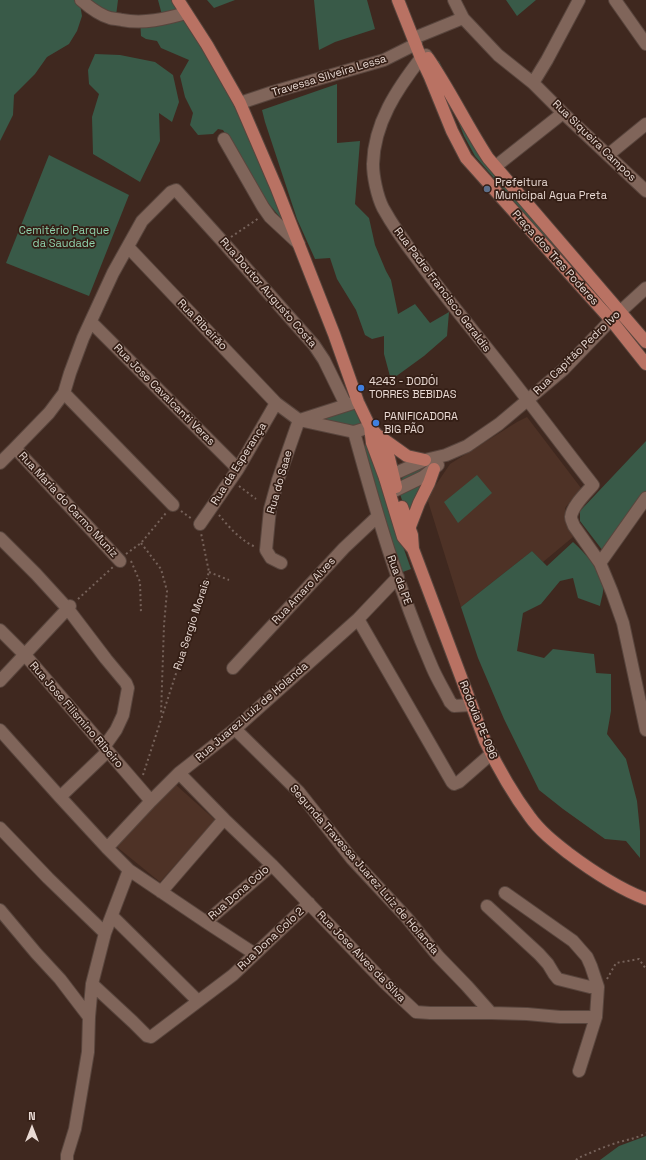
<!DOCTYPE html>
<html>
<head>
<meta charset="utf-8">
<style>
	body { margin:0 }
	#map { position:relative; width:646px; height:1160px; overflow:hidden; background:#3f281f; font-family:"Space Grotesk",sans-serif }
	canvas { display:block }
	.north { position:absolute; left:12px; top:1108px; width:40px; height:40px; -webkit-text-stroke:3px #341e15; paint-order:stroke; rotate:0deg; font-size:11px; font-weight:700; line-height:16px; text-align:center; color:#e9dad4 }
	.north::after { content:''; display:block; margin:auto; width:14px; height:18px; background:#e9dad4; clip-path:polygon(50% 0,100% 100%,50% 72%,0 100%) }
</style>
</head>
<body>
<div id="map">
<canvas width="646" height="1160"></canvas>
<div class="north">N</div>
</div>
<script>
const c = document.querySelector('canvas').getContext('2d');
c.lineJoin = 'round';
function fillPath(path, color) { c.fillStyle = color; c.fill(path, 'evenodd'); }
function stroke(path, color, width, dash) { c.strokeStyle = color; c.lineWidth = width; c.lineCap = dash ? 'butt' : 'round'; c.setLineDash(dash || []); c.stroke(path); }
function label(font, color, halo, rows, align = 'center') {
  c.font = font + ' "Space Grotesk",sans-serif'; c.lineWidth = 3.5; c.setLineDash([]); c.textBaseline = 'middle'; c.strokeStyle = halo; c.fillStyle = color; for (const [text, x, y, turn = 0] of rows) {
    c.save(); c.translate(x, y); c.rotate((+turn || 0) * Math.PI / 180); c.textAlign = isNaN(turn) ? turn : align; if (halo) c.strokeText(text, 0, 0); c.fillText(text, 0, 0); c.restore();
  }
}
fillPath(new Path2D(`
	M 527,417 L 581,488 L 565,508 L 573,537 L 543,562 L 532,551 L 461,607 L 427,498 L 450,464 L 517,422 Z
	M 175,784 L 215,820 L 160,882 L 117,847 Z`), '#4e3226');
fillPath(new Path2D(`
	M 0,0 L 75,0 L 80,4 L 82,16 L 77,31 L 69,44 L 47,57 L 35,74 L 14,95 L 13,115 L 0,141 Z
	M 84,0 L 118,0 L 116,16 Z
	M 158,0 L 176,0 L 225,72 L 285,223 L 268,203 L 223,130 L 218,129 L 213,134 L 198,135 L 190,125 L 193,113 L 185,97 L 180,76 L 189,60 L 161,48 L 157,41 L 146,39 L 141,36 L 140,19 L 162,15 Z
	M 207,0 L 235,0 L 214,8 Z
	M 314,0 L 367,0 L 375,29 L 335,42 L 319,50 Z
	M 506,0 L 536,0 L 517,16 Z
	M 95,54 L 120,55 L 155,62 L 173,75 L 179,102 L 172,122 L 159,113 L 160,141 L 140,182 L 93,154 L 92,117 L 99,94 L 89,84 L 88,70 Z
	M 434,59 L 439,61 L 467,118 L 484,148 L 619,305 L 611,314 L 475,156 L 464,136 Z
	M 337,84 L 337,143 L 360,141 L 355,204 L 369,218 L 375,245 L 386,271 L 391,280 L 398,314 L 415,304 L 430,323 L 449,312 L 447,336 L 424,356 L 391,380 L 384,354 L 384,336 L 372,339 L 365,335 L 356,310 L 337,279 L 330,258 L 315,259 L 297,219 L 265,122 L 262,110 Z
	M 49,155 L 129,195 L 89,296 L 6,263 Z
	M 354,406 L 362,427 L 353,430 L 318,418 Z
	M 646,441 L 646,503 L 603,551 L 580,521 L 580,511 Z
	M 367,445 L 411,569 L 400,573 L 360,447 Z
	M 427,465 L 430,473 L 423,478 L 399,482 L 406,474 Z
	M 477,475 L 492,493 L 458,523 L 444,502 Z
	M 426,482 L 409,521 L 398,488 Z
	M 573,542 C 586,554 599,568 603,586 C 604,592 601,600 600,606 L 578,598 L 573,578 L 560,581 L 541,604 L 523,613 L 517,651 L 544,658 L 553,649 L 594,654 L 596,673 L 611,674 L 611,711 L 607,734 L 626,759 L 637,801 L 640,831 L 640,858 L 626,841 L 605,839 L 563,809 L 539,790 L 504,719 L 478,658 L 461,607 L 532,551 L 547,566 Z
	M 646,1136 L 646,1160 L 600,1160 L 619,1146 Z`), '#395a48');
const minor = new Path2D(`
	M 81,0 C 89,7 99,15 110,18 C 113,19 118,19 122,20 C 144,24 165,19 186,13
	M 454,0 L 463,18 L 498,55 L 533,83 L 563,113 L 646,191
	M 615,0 L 646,44
	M 414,38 L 463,18
	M 426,55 L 421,58 C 397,89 374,123 373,164 C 373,176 377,196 383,208 C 393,226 405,243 418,260 C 436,285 455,308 474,332 C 515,382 553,434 593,485 C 586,493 572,506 571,517 C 571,520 573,523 574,526 L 600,563 L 612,592 L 623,623 L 646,730
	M 533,83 L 547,60 L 579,0
	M 240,103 L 273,92 L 384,60 L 416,44
	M 224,139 L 263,207 L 270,217 L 299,244
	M 608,155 L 646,124
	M 496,166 L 563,113
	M 128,247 L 276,403 L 299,420 L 354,432 L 370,427
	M 91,322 L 238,469
	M 64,393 L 173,505
	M 300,420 L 353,403
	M 354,432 C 376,512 399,591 432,667 C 437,679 444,690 450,702 L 454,706 L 471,705
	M 15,448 L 120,561
	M 0,463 L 15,448 L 49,413 L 64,393 L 70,373 L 83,338 L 113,273 L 142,221 L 171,192 L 176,190 L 223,242 L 314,345 L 324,360 L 346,405
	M 385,478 L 425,460 L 446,455 L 467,446 L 499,424 L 563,370 L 611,320 L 646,288
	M 390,493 L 423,477 L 438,465
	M 200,524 L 238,469 L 276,403
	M 0,538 L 36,574 L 68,609 L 106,659 L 126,683 L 128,688 L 123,715 L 116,730 L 104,747
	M 281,563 L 271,558 L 266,550 L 270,509 L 278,480 L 299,420
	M 600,563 L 646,498
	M 358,619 L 452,782 L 454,784 L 459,782 L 491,754
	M 0,630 L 25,655 L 151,801
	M 233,668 L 344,548 L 378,516
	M 0,681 L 70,606
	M 235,729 L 299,792 L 352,859 L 407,918 L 438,956 L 467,986 L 491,1013
	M 0,730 L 60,797 L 107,848 L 129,870 L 206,922 L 255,954
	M 179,773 L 224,819 L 272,865 L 385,983 L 416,1012 L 430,1013 L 491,1013 L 527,1014 L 560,1017 L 596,1017
	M 60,797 L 108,751
	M 0,828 L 48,878 L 105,933
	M 107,848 L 151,801 L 179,773 L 235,729 L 358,619 L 398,577
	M 161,892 L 224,819
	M 505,893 L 573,941 L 587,957 L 591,966 L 598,987 L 596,1017 L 579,1071
	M 487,906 L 539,954 L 548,964 L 554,974 L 558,979 L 590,987 L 598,987
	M 0,910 L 36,953 L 60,979 L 89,1017
	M 112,916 L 198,1001
	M 206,922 L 272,865
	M 92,984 L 133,1022 L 147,1036 L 151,1037 L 233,975 L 309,903
	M 67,1160 L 67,1155 L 75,1129 L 88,1052 L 89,1017 L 92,984 L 105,933 L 129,870`);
const major = new Path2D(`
	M 178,0 L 207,45 L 240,103 L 277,189 L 334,334 L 358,402 L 370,427 L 372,443 L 385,478 L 403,537 L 413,549
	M 398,0 L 421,58 L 430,77 L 452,131 L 466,158 L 611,320 L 646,364
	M 428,58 C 450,90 467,126 488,158 L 646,342
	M 370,427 L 378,436 L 389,458 L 396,487
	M 379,436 L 407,456 L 425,460
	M 402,507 L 412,535 L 413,549 L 485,741 C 498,768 512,793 530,817 C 540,831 554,842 568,853 C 592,871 617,888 646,899
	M 409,529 L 419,503 L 429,483 L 434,469`);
stroke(minor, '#58453d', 14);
stroke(major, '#58453d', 14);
stroke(new Path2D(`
	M 231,237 L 259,218
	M 239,486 L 256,499
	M 181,511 L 192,519
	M 219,515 C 228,526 242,542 256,547
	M 141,543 L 161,569 L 167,591 L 164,625 L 161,715
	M 126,554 L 141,543 L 166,513
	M 131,561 L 140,582 L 141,614
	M 209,572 L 229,580
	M 78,599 L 113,567
	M 143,775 L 209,572 L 201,533
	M 607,979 L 616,963 L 639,959 L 646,969
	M 576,1160 L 578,1158 C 590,1153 601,1148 613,1144 C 624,1140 636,1139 646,1133`), '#76625a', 2, [2, 3]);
stroke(minor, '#80655a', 12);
stroke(major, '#b97263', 12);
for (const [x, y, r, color] of [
	[487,189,4,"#5c6f8a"],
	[361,388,4,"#3f7fe0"],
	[376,423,4,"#3f7fe0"]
]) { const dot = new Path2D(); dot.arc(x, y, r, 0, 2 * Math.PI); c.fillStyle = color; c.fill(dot); stroke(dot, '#341e15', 1.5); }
label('11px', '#e9dad4', '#341e15', [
	["Travessa Silveira Lessa",329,76,-17],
	["Rua Siqueira Campos",594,141,44],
	["Praça dos Tres Poderes",555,258,48],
	["Rua Padre Francisco Geraldis",442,290,53],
	["Rua Doutor Augusto Costa",268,293,49],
	["Rua Ribeirão",202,325,46],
	["Rua Capitão Pedro Ivo",577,353,-44],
	["Rua Jose Cavalcanti Veras",164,395,45],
	["Rua da Esperança",239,464,-58],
	["Rua do Saae",280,482,-74],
	["Rua Maria do Carmo Muniz",68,505,47],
	["Rua da PE",399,580,70],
	["Rua Amaro Alves",304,591,-47],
	["Rua Sergio Morais",192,625,-72],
	["Rua Juarez Luiz de Holanda",252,712,-41],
	["Rua Jose Filismino Ribeiro",76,715,49],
	["Rodovia PE-096",478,720,68],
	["Segunda Travessa Juarez Luiz de Holanda",364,870,49],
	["Rua Dona Colo",239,893,-41],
	["Rua Dona Colo 2",271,939,-43],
	["Rua Jose Alves da Silva",361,957,46]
]);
label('11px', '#e9dad4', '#341e15', [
	["Prefeitura",495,183],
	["Municipal Agua Preta",495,196],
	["4243 - DODÓI",369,382],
	["TORRES BEBIDAS",369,395],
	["PANIFICADORA",384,417],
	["BIG PÃO",384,430]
], 'left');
label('11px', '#8ed0ab', '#341e15', [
	["Cemitério Parque",64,231],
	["da Saudade",64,244]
]);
</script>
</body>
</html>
